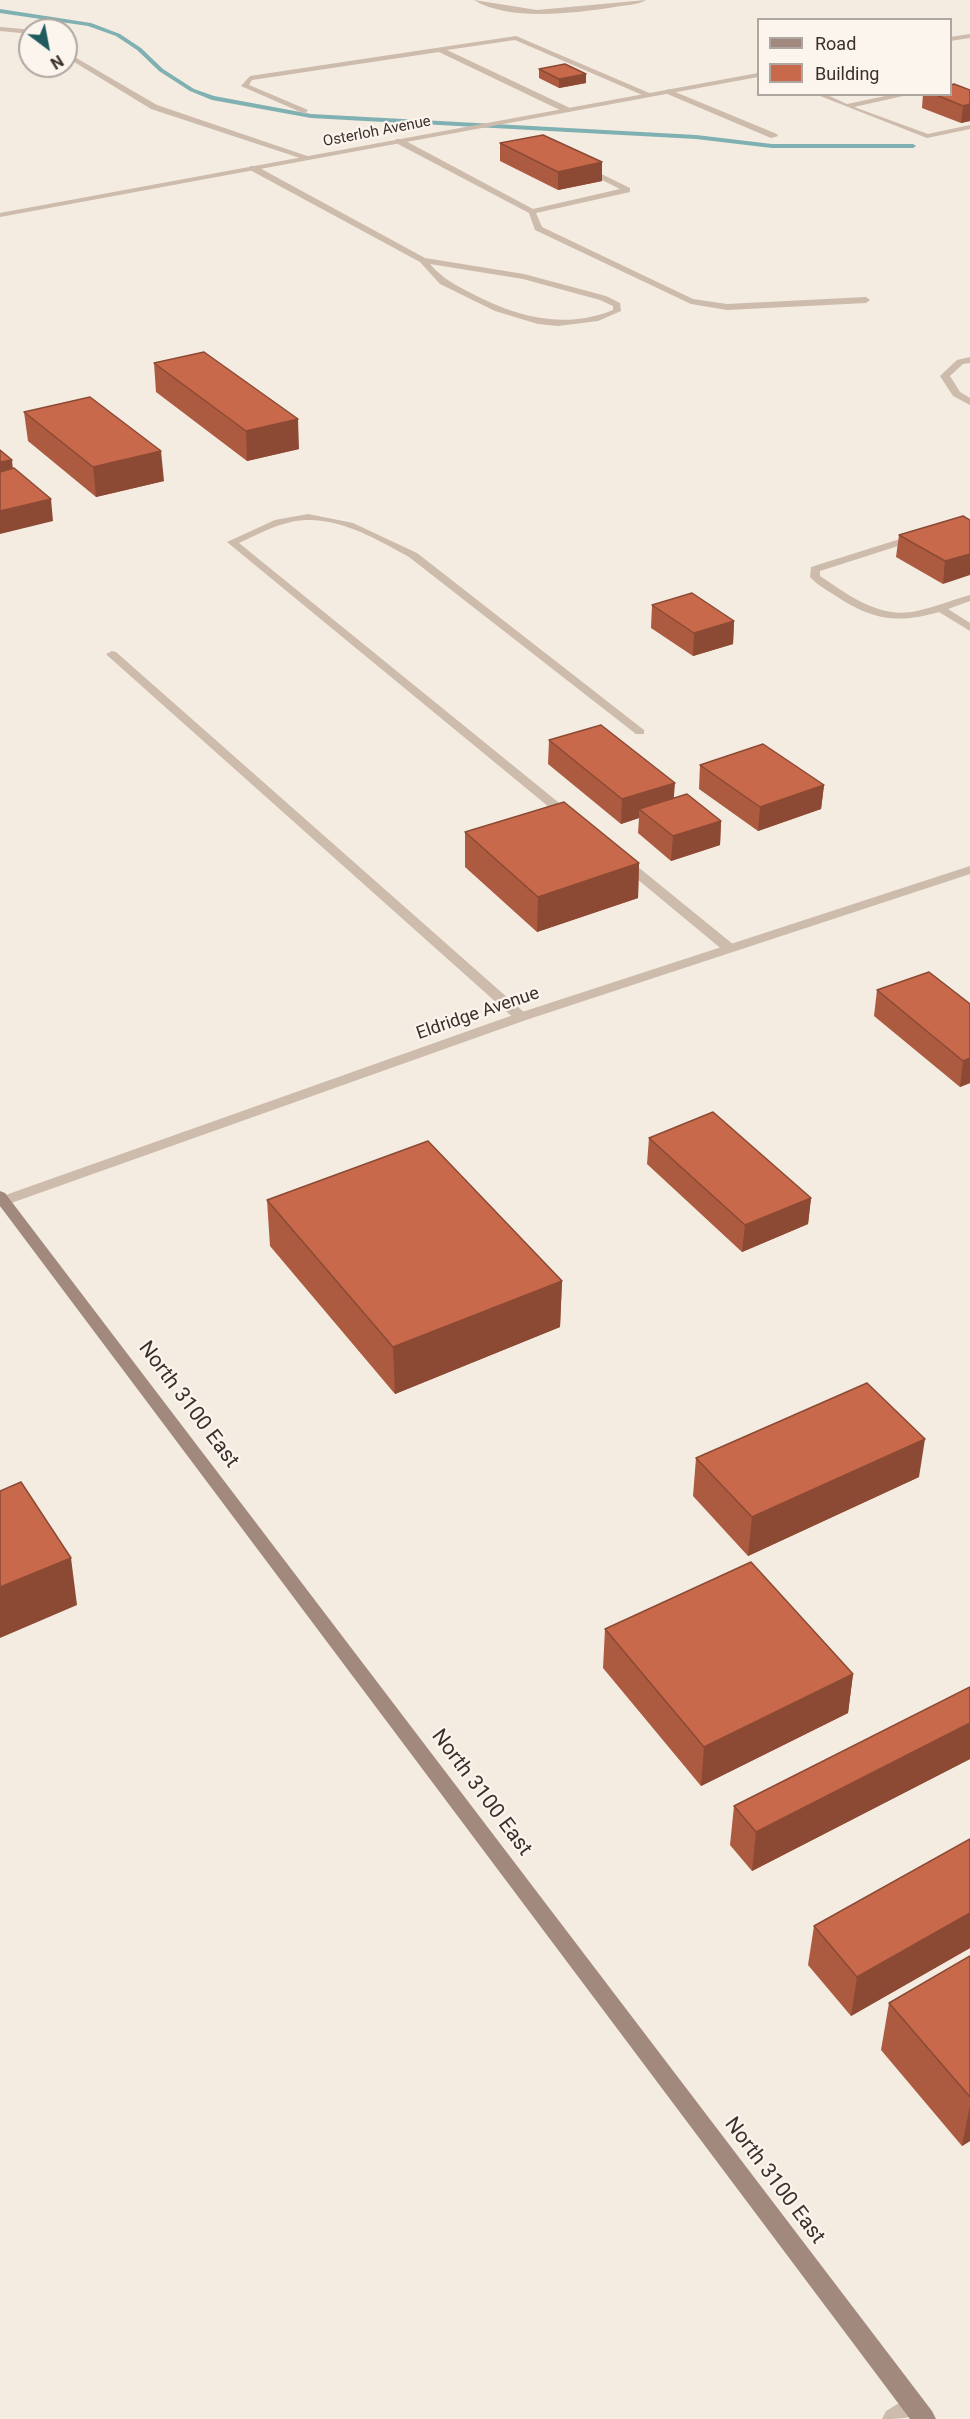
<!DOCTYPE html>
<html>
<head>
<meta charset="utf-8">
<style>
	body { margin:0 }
	#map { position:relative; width:970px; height:2419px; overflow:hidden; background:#f4ebe1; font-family:Roboto,sans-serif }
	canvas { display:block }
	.legend { position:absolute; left:757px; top:18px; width:195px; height:78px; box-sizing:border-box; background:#fbf5ee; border:2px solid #aea6a0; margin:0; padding:8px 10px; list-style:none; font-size:18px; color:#3b302b }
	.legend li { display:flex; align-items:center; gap:12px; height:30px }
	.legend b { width:30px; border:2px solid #aea6a0 }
	.north { position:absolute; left:18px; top:18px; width:60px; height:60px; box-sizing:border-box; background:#fbf5ee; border:2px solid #aea6a0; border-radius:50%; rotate:148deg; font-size:16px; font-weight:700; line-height:24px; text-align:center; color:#3b302b }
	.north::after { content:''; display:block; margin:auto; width:21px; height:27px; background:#1f5a5e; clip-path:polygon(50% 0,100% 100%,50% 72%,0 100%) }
</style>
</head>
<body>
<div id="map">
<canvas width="970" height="2419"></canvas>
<ul class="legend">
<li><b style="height:8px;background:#a18a7d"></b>Road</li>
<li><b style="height:16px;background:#c8694b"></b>Building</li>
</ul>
<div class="north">N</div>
</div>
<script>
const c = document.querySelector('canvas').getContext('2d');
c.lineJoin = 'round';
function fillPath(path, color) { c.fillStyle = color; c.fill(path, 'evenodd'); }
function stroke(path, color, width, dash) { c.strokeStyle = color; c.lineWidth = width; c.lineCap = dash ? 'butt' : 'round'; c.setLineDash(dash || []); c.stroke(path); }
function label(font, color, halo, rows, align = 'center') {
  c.font = font + ' Roboto,sans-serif'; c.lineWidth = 4.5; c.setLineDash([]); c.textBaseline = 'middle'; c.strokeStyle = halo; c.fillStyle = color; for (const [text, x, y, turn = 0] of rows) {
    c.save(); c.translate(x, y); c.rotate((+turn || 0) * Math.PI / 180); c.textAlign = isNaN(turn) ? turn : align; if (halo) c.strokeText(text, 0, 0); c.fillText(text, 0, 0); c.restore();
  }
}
fillPath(new Path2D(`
	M 0,9 L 91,23 L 120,34 L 141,48 L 163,69 L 194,89 L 214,96 L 311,114 L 696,135 L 772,144 L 913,144 L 916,146 L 913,148 L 772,148 L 696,139 L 311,118 L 212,100 L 190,91 L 159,71 L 137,50 L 116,36 L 88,26 L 0,13 Z`), '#7fb0b2');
fillPath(new Path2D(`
	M 474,0 L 537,10 L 646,0 C 638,5 625,5 615,7 C 575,13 510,22 474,0 Z
	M 0,27 L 23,29 L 30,32 L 30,37 L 21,33 L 0,31 Z
	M 516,36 L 654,95 L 647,97 L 515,40 L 447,50 L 570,108 L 570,112 L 564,112 L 439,52 L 252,80 L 249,85 L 308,110 L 305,114 L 241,86 L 250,76 Z
	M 66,52 L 157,105 L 313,158 L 306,160 L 151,109 L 66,57 Z
	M 668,89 L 777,134 L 778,136 L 771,138 L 665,93 Z
	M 815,94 L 825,94 L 847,104 L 895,94 L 912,94 L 854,107 L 928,134 L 970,125 L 970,129 L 927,138 Z
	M 396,139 L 402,139 L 533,209 L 620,189 L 582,170 L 582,166 L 585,166 L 630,188 L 630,192 L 536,213 L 542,227 L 693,299 L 727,304 L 866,297 L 870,300 L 866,303 L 727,310 L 691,304 L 535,230 L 529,213 L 396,143 Z
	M 250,166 L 256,166 L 425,258 L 524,274 L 606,296 L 620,303 L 621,311 L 598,321 L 558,326 L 538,324 L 495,311 L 440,284 L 420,262 L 250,170 ZM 430,264 L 523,279 L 600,300 L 613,306 L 613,310 C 564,330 516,317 471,293 C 455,285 442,278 430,264 Z
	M 970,357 L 970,363 L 963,364 L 950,376 L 960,392 L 970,398 L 970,405 L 953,396 L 940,376 L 957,360 Z
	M 308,514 L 353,523 L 417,553 L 644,730 L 644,734 L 636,734 L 409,557 C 374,538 333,513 291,522 C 273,526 256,535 239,543 L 574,815 L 574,821 L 566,821 L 227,542 L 275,520 Z
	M 916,534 L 920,535 L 920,539 L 820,571 L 820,576 C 850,596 879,619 917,611 C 935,607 952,600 970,595 L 970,601 L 948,609 L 970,623 L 970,631 L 939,612 C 897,624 872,620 836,596 C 827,590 817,585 810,577 L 811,567 Z
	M 112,651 L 116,652 L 526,1014 L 528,1017 L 526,1020 L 516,1020 L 108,656 L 106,654 Z
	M 623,857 L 627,858 L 734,945 L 736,948 L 734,951 L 724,951 L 619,864 L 617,861 L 619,858 Z`), '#cdbbac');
fillPath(new Path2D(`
	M 970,34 L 970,38 L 950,41 L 950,37 Z
	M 758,73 L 758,77 L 0,217 L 0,213 Z
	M 970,866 L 970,874 L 526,1020 L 0,1207 L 0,1197 L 516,1014 Z
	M 914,2394 L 922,2398 L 926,2406 C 918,2419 899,2419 882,2419 L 886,2411 Z`), '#cdbbac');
fillPath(new Path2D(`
	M 0,1191 L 5,1193 L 932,2411 L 936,2419 L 910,2419 L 0,1206 Z`), '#a18a7d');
fillPath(new Path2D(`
	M 539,69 L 586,83 L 559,88 L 539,78 Z
	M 970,90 L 970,121 L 961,123 L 922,108 L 923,94 L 951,94 Z
	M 500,143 L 602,181 L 558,190 L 500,161 Z
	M 154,363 L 299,449 L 247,461 L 156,392 Z
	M 24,412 L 164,481 L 96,497 L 28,441 Z
	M 963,516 L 943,584 L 896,557 L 899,535 Z
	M 652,605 L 734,621 L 733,644 L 693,656 L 651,628 Z
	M 549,740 L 721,821 L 720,845 L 671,861 L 638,833 L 639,818 L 621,824 L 548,764 Z
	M 700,765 L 824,785 L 821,809 L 758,831 L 699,789 Z
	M 465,832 L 639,863 L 638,898 L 537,932 L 465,867 Z
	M 877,990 L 970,1004 L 970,1083 L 960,1087 L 874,1016 Z
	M 649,1138 L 811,1198 L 808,1224 L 742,1252 L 647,1164 Z
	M 267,1200 L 562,1281 L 560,1327 L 395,1394 L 270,1246 Z
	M 696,1458 L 919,1477 L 748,1556 L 693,1496 Z
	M 605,1629 L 853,1674 L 848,1713 L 701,1786 L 603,1668 Z
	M 970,1687 L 970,1759 L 752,1871 L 730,1845 L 734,1806 Z
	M 970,1839 L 970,1948 L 851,2016 L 808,1965 L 814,1926 Z
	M 970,1956 L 970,2141 L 962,2146 L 881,2050 L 889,2003 Z`), '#ac5a40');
fillPath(new Path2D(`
	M 586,74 L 586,83 L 559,88 L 559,79 Z
	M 970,104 L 970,121 L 961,123 L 963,106 Z
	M 602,162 L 602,181 L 558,190 L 558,172 Z
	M 298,419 L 299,449 L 247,461 L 246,431 Z
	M 161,451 L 164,481 L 96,497 L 93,467 Z
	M 12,460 L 14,481 L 0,484 L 0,462 Z
	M 51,499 L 53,521 L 0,534 L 0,511 Z
	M 970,554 L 970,575 L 943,584 L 945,561 Z
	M 734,621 L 733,644 L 693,656 L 694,633 Z
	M 675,783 L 673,808 L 639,809 L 639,818 L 621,824 L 622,799 Z
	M 824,785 L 821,809 L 758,831 L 760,807 Z
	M 721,821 L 720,845 L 671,861 L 673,836 Z
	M 639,863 L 638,898 L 537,932 L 538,897 Z
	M 970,1058 L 970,1083 L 960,1087 L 963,1061 Z
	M 811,1198 L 808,1224 L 742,1252 L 745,1225 Z
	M 562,1281 L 560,1327 L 395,1394 L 393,1347 Z
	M 925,1439 L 919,1477 L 748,1556 L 752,1517 Z
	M 71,1558 L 77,1605 L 0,1638 L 0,1587 Z
	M 853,1674 L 848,1713 L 701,1786 L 704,1747 Z
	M 970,1723 L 970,1759 L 752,1871 L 756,1832 Z
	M 970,1913 L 970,1948 L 851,2016 L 857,1977 Z
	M 970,2105 L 970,2141 L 962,2146 Z`), '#8c4a34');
const building = new Path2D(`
	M 565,64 L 586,74 L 559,79 L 539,69 Z
	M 954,84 L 970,90 L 970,104 L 963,106 L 934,94 L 951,94 L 951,85 Z
	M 543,135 L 602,162 L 558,172 L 500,143 Z
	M 204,352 L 298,419 L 246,431 L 154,363 Z
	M 90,397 L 161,451 L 93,467 L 24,412 Z
	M 0,450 L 12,460 L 0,462 Z
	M 14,468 L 51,499 L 0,511 L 0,472 Z
	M 963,516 L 970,520 L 970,554 L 945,561 L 899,535 Z
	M 692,593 L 734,621 L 694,633 L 652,605 Z
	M 601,725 L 675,783 L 622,799 L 549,740 Z
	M 763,744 L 824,785 L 760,807 L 700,765 Z
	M 687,794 L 721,821 L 673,836 L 639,809 Z
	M 564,802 L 639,863 L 538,897 L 465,832 Z
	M 929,972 L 970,1004 L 970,1058 L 963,1061 L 877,990 Z
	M 713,1112 L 811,1198 L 745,1225 L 649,1138 Z
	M 428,1141 L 562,1281 L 393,1347 L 267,1200 Z
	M 867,1383 L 925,1439 L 752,1517 L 696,1458 Z
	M 21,1482 L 71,1558 L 0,1587 L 0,1491 Z
	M 751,1562 L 853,1674 L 704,1747 L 605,1629 Z
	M 970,1687 L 970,1723 L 756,1832 L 734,1806 Z
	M 970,1839 L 970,1913 L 857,1977 L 814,1926 Z
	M 970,1956 L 970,2097 L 889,2003 Z`);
fillPath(building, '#c8694b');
stroke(building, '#8c4a34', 1.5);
label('15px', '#3b302b', '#fbf5ee', [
	["Osterloh Avenue",377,132,-11]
]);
label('18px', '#3b302b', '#fbf5ee', [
	["Eldridge Avenue",478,1014,-19]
]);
label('21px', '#3b302b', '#fbf5ee', [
	["North 3100 East",188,1405,53],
	["North 3100 East",481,1793,53],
	["North 3100 East",774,2181,53]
]);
</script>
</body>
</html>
